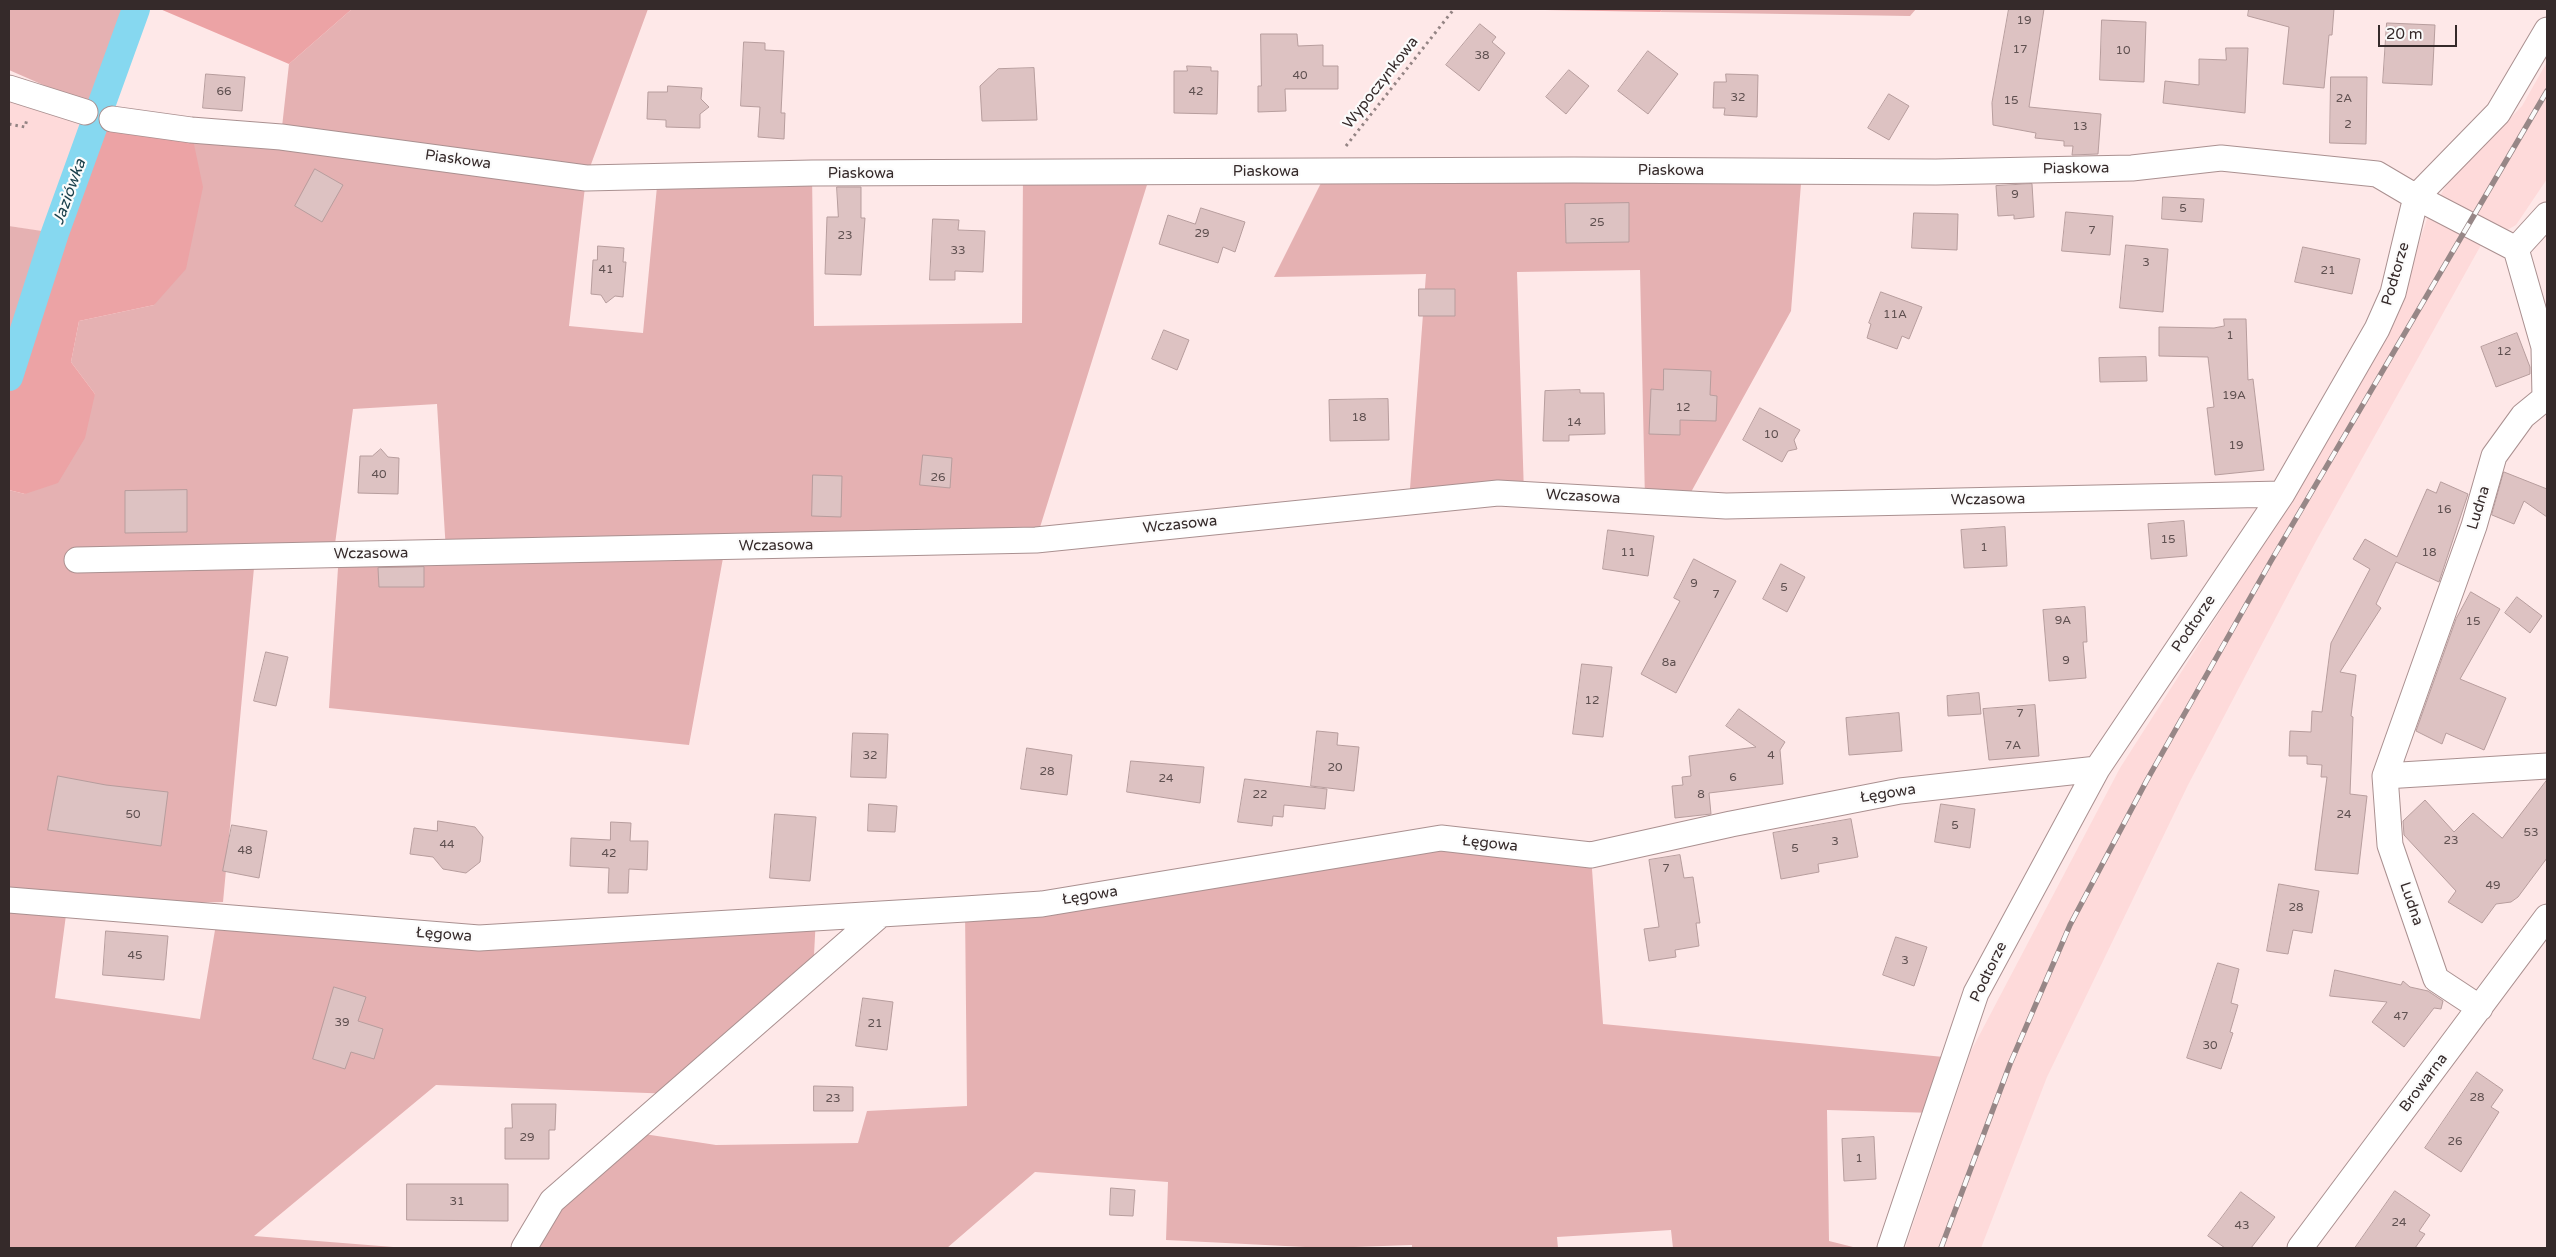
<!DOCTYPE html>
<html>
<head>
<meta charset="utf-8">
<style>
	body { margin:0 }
	#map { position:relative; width:2556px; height:1257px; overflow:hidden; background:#fee8e8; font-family:"Varela Round",sans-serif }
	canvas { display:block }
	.frame { position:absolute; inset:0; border:10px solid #352a2a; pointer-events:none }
	.scale { position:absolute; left:2378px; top:25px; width:79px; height:22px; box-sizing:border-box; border:2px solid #352a2a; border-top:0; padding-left:6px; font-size:15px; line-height:18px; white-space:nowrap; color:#352a2a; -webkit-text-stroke:4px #fbfbfb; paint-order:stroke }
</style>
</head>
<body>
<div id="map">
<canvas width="2556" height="1257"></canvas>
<div class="frame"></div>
<div class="scale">20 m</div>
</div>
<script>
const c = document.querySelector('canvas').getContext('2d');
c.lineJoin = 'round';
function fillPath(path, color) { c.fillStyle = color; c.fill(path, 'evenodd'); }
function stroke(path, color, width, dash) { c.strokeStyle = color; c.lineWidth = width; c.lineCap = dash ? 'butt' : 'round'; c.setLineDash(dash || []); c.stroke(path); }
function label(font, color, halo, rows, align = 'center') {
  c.font = font + ' "Varela Round",sans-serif'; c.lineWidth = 4.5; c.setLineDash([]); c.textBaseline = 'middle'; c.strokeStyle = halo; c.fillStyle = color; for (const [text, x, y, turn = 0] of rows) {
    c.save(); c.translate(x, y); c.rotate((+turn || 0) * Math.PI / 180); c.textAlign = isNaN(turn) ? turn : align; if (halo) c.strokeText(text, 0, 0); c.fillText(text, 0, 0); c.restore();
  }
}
fillPath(new Path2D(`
	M 2547,62 L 2547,179 L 2516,225 L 2481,245 L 2315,543 L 2188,785 L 2047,1077 L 1981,1248 L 1905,1248 L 1971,1051 L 2120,768 L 2293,497 L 2394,316 L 2428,216 L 2450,179 L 2522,106 Z
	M 9,100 L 85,117 L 45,232 L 9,226 Z`), '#fedada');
fillPath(new Path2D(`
	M 9,9 L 124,9 L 89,105 L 9,70 Z
	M 352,9 L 648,9 L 586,178 L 569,326 L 643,333 L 658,176 L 812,173 L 814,326 L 1022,323 L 1023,174 L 1151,172 L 1036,540 L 725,547 L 689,745 L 329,708 L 338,568 L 446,552 L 437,404 L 353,409 L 335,544 L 255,557 L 223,902 L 71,906 L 9,900 L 9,490 L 25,494 L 95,394 L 71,362 L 79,321 L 154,305 L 191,130 L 281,136 L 289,64 Z
	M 1663,9 L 1916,9 L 1910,16 L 1660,12 Z
	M 1327,171 L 1802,171 L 1791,311 L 1685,503 L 1645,501 L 1640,270 L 1517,272 L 1524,494 L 1409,502 L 1426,274 L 1274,277 Z
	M 9,226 L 55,233 L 9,377 Z
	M 1441,838 L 1591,855 L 1603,1024 L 1954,1058 L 1935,1113 L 1827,1110 L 1829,1241 L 1857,1248 L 1673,1248 L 1671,1230 L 1557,1237 L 1558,1248 L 1412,1248 L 1412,1245 L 1325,1248 L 1166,1240 L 1168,1182 L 1035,1172 L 947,1248 L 524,1248 L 631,1132 L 716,1145 L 858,1143 L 867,1111 L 967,1106 L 965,909 Z
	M 9,907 L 66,915 L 55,998 L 200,1019 L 215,930 L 480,938 L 816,917 L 813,974 L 674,1094 L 436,1085 L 254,1236 L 406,1248 L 9,1248 Z`), '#e5b1b2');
fillPath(new Path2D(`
	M 160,9 L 352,9 L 289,64 Z
	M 1546,9 L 1663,9 L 1660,12 L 1545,10 Z
	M 99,115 L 191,130 L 203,187 L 186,269 L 154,305 L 79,321 L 71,362 L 95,394 L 85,438 L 58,483 L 25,494 L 9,490 L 9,380 Z`), '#eca3a5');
stroke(new Path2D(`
	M 9,377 L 55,233 L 136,9`), '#86d8f0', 28);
const building = new Path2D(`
	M 2009,9 L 2044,9 L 2029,107 L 2101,114 L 2098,154 L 2072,155 L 2073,146 L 2064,146 L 2064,141 L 2035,138 L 2036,133 L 1993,125 L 1992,103 Z
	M 2249,9 L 2334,9 L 2332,35 L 2329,35 L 2324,88 L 2283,84 L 2289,27 L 2248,16 Z
	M 2102,20 L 2146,22 L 2144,82 L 2100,80 Z
	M 2387,23 L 2435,25 L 2432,85 L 2383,83 Z
	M 1480,24 L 1496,37 L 1492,42 L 1505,53 L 1479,91 L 1446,65 Z
	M 1261,34 L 1297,34 L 1298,46 L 1323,45 L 1323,66 L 1338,66 L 1338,89 L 1285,89 L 1286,111 L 1258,112 L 1258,86 L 1261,86 Z
	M 744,42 L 765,43 L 765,50 L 784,51 L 781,113 L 785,113 L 784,139 L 758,137 L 760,107 L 741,106 Z
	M 2226,48 L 2248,48 L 2245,113 L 2163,103 L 2165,81 L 2199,85 L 2199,59 L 2226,60 Z
	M 1648,51 L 1678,74 L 1648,114 L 1618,91 Z
	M 1187,66 L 1211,67 L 1211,71 L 1218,71 L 1217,114 L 1174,113 L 1174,71 L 1187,71 Z
	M 1034,68 L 1037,120 L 982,121 L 980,86 L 998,69 Z
	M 1569,70 L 1589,86 L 1566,114 L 1546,97 Z
	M 206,74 L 245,77 L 242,111 L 203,108 Z
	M 1726,74 L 1758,75 L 1757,117 L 1724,115 L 1725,108 L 1713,108 L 1714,82 L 1726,82 Z
	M 2331,77 L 2367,77 L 2366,144 L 2330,143 Z
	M 668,86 L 702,88 L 701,99 L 709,107 L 700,114 L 700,128 L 666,127 L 666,120 L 647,119 L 648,92 L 667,92 Z
	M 1889,94 L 1909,106 L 1889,140 L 1868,128 Z
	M 315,169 L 343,185 L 322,222 L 295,206 Z
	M 2032,184 L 2034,217 L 2014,219 L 2014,215 L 1998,216 L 1996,186 Z
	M 837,187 L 861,187 L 861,218 L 865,218 L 861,275 L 825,274 L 827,217 L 838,217 Z
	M 2163,197 L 2204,199 L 2202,222 L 2162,219 Z
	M 1629,203 L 1629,242 L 1566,243 L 1565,204 Z
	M 1201,208 L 1245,222 L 1235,252 L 1223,247 L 1218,263 L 1159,244 L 1168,215 L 1195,224 Z
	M 2066,212 L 2113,216 L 2110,255 L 2062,251 Z
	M 1914,213 L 1958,214 L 1957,250 L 1912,248 Z
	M 933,219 L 959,220 L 958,230 L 985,231 L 983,272 L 955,271 L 955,280 L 930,280 Z
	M 2126,245 L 2168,249 L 2163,312 L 2120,308 Z
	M 598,246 L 624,248 L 623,262 L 626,262 L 623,297 L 615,296 L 606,303 L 601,295 L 591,294 L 593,260 L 597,260 Z
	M 2303,247 L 2360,259 L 2352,294 L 2295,282 Z
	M 1419,289 L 1455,289 L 1455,316 L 1419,316 Z
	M 1881,292 L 1922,307 L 1909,339 L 1902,336 L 1897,349 L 1867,338 L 1871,324 L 1869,323 Z
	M 2224,319 L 2246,319 L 2248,380 L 2253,379 L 2264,470 L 2215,475 L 2207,408 L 2214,407 L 2208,357 L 2159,356 L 2159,327 L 2214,328 L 2224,326 Z
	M 1164,330 L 1189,340 L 1177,370 L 1152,359 Z
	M 2517,333 L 2530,367 L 2530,374 L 2496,387 L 2481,347 Z
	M 2146,357 L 2147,381 L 2100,382 L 2099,358 Z
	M 1664,369 L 1711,371 L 1710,395 L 1717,396 L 1716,421 L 1680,420 L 1680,435 L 1649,434 L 1651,389 L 1663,390 Z
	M 1580,390 L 1580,393 L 1604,393 L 1605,434 L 1569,435 L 1569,441 L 1543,441 L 1545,391 Z
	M 1388,399 L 1389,440 L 1330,441 L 1329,400 Z
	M 1760,408 L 1800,430 L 1794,440 L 1797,449 L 1788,451 L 1782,462 L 1743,440 Z
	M 381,449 L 388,457 L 399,458 L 398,494 L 358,493 L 360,456 L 372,456 Z
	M 923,455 L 952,458 L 950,488 L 920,485 Z
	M 2504,472 L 2547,489 L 2547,517 L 2524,501 L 2514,524 L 2492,515 Z
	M 813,475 L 842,476 L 841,517 L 812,516 Z
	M 2441,482 L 2468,494 L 2439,582 L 2396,562 L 2376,604 L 2381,608 L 2340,672 L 2356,675 L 2351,716 L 2353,717 L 2350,794 L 2367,796 L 2358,874 L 2315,870 L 2327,777 L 2321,777 L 2322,765 L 2307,764 L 2307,756 L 2289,756 L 2290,731 L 2311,732 L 2312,711 L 2322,712 L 2331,643 L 2370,569 L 2353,559 L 2365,539 L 2397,557 L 2427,489 L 2436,493 Z
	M 187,490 L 187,532 L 125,533 L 125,491 Z
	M 2184,521 L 2187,556 L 2151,559 L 2148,524 Z
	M 2005,527 L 2007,566 L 1964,568 L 1961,530 Z
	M 1608,530 L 1654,536 L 1648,576 L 1603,569 Z
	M 1694,559 L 1736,581 L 1676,693 L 1641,674 L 1680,601 L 1674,598 Z
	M 1781,564 L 1805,577 L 1787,612 L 1763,599 Z
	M 424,567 L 424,587 L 379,587 L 378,568 Z
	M 2471,592 L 2500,609 L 2460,679 L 2506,698 L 2484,750 L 2446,733 L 2442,744 L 2416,731 L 2456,619 Z
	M 2517,597 L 2542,616 L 2530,633 L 2505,613 Z
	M 2085,607 L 2087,642 L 2083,642 L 2086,678 L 2049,681 L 2043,610 Z
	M 266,652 L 288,657 L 276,706 L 254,701 Z
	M 1582,664 L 1612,667 L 1603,737 L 1573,734 Z
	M 1979,693 L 1981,714 L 1948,716 L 1947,696 Z
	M 2035,705 L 2039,756 L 1989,760 L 1983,709 Z
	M 1739,709 L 1785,742 L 1780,750 L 1783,784 L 1709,793 L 1711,814 L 1675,818 L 1672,786 L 1683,785 L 1682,777 L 1691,776 L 1689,756 L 1756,747 L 1726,726 Z
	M 1899,713 L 1902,751 L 1849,755 L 1846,718 Z
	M 1317,731 L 1338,733 L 1337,745 L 1359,747 L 1354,791 L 1311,786 Z
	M 853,733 L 888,734 L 886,778 L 851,777 Z
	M 1027,748 L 1072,755 L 1067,795 L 1021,789 Z
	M 1131,761 L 1204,767 L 1200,803 L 1127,792 Z
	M 58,776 L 106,785 L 168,792 L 161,846 L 48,830 Z
	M 1245,779 L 1327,789 L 1325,809 L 1284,805 L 1283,817 L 1273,816 L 1272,826 L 1238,822 Z
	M 2547,780 L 2547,858 L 2518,897 L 2511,902 L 2496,904 L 2482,923 L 2448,902 L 2456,891 L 2404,835 L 2403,821 L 2425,800 L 2454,832 L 2473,813 L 2502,838 Z
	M 869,804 L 897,806 L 895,832 L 868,831 Z
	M 1941,804 L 1975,809 L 1970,848 L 1935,842 Z
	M 775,814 L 816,817 L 810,881 L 770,878 Z
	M 1851,819 L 1858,857 L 1818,864 L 1819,872 L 1781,879 L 1773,833 Z
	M 438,821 L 475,827 L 483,837 L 480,862 L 466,873 L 443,869 L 433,857 L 410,854 L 414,828 L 437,831 Z
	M 611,822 L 631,823 L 630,841 L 648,841 L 647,870 L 629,869 L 628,893 L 608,893 L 609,868 L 570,866 L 571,838 L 610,840 Z
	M 232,825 L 267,831 L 259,878 L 223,871 Z
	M 1680,855 L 1684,878 L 1693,877 L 1700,923 L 1696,923 L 1699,946 L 1675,950 L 1676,957 L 1649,961 L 1644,929 L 1659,927 L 1649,860 Z
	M 2279,884 L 2319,891 L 2312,933 L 2293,930 L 2288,954 L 2267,951 Z
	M 106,931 L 168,936 L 164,980 L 103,975 Z
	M 1896,937 L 1927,947 L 1914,986 L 1883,975 Z
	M 2218,963 L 2239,969 L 2231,1003 L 2238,1005 L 2230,1032 L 2233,1033 L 2221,1069 L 2187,1058 Z
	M 2335,970 L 2401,985 L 2403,981 L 2410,987 L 2428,991 L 2443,1001 L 2441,1009 L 2434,1008 L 2404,1047 L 2372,1022 L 2387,1002 L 2330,996 Z
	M 334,987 L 366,997 L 358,1021 L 383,1029 L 374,1059 L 351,1052 L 345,1069 L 313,1059 Z
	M 863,998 L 893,1002 L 887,1050 L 856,1046 Z
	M 2477,1072 L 2503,1090 L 2491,1107 L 2499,1112 L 2461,1172 L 2425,1148 Z
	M 814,1086 L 853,1087 L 853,1111 L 814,1111 Z
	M 512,1104 L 556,1104 L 555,1130 L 549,1130 L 549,1159 L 505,1159 L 505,1128 L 512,1128 Z
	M 1874,1137 L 1876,1179 L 1844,1181 L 1842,1139 Z
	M 407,1184 L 508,1184 L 508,1221 L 407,1220 Z
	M 1111,1188 L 1135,1190 L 1133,1216 L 1110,1215 Z
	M 2395,1191 L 2430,1215 L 2419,1231 L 2425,1234 L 2415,1248 L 2355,1248 Z
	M 2241,1192 L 2275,1217 L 2251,1248 L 2225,1248 L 2208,1236 Z`);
fillPath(building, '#ddc2c2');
stroke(building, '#b79d9d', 1);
const minor = new Path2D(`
	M 9,88 L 85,112
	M 112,119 L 191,130 L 281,137 L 586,178 L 812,173 L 1574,170 L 1936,172 L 2132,168 L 2221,158 L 2377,174 L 2416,197 L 2516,249 L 2544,347 L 2545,398 L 2523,416 L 2494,456 L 2474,526 L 2385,776 L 2390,845 L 2436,979 L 2480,1008
	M 2516,249 L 2547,215
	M 77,560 L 1036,540 L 1498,493 L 1726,506 L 2282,494
	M 2385,776 L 2547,766
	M 9,900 L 479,938 L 965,909 L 1042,904 L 1441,838 L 1591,855 L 1731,824 L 1900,791 L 2097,769
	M 524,1248 L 552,1201 L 881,914
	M 1890,1248 L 1976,993 L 2097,769 L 2282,494 L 2377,329 L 2393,293 L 2416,197 L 2498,113 L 2547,30
	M 2300,1248 L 2547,917`);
stroke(minor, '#aa9090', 27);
stroke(new Path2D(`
	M 9,124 L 25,127 L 27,119
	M 1346,146 L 1454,9`), '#948484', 3, [2.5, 4]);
stroke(minor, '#fff', 25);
const rail = new Path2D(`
	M 1941,1248 L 2010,1064 L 2070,925 L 2147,780 L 2271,561 L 2547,91`);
stroke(rail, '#978787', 5.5);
stroke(rail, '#fbfbfb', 4, [11]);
label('12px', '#5f5050', null, [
	["19",2024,21],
	["17",2020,50],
	["10",2123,51],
	["38",1482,56],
	["40",1300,76],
	["66",224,92],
	["42",1196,92],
	["32",1738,98],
	["2A",2344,99],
	["15",2011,101],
	["2",2348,125],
	["13",2080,127],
	["9",2015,195],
	["5",2183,209],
	["25",1597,223],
	["7",2092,231],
	["29",1202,234],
	["23",845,236],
	["33",958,251],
	["3",2146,263],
	["41",606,270],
	["21",2328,271],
	["11A",1895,315],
	["1",2230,336],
	["12",2504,352],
	["19A",2234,396],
	["12",1683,408],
	["18",1359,418],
	["14",1574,423],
	["10",1771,435],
	["19",2236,446],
	["40",379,475],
	["26",938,478],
	["16",2444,510],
	["15",2168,540],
	["1",1984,548],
	["11",1628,553],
	["18",2429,553],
	["9",1694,584],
	["5",1784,588],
	["7",1716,595],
	["9A",2063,621],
	["15",2473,622],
	["9",2066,661],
	["8a",1669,663],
	["12",1592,701],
	["7",2020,714],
	["7A",2013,746],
	["32",870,756],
	["4",1771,756],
	["20",1335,768],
	["28",1047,772],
	["6",1733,778],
	["24",1166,779],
	["22",1260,795],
	["8",1701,795],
	["50",133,815],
	["24",2344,815],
	["5",1955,826],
	["53",2531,833],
	["23",2451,841],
	["3",1835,842],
	["44",447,845],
	["5",1795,849],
	["48",245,851],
	["42",609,854],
	["7",1666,869],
	["49",2493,886],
	["28",2296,908],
	["45",135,956],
	["3",1905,961],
	["47",2401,1017],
	["39",342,1023],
	["21",875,1024],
	["30",2210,1046],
	["28",2477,1098],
	["23",833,1099],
	["29",527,1138],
	["26",2455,1142],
	["1",1859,1159],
	["31",457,1202],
	["24",2399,1223],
	["43",2242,1226]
]);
label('15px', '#352a2a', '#fbfbfb', [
	["Wypoczynkowa",1381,83,-52],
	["Piaskowa",458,160,8],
	["Piaskowa",2076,169,-1],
	["Piaskowa",1671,171],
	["Piaskowa",1266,172],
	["Piaskowa",861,174],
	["Podtorze",2396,274,-74],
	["Wczasowa",1583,497,3],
	["Wczasowa",1988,500,-1],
	["Ludna",2479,508,-73],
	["Wczasowa",1180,525,-6],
	["Wczasowa",776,546,-1],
	["Wczasowa",371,554,-1],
	["Podtorze",2194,624,-56],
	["Łęgowa",1888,794,-9],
	["Łęgowa",1490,844,6],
	["Łęgowa",1090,896,-9],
	["Ludna",2411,904,71],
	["Łęgowa",444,935,4],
	["Podtorze",1989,972,-64],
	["Browarna",2424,1083,-53]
]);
label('italic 16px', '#193f4a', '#fbfbfb', [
	["Jaziówka",70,192,-70]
]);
</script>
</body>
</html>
